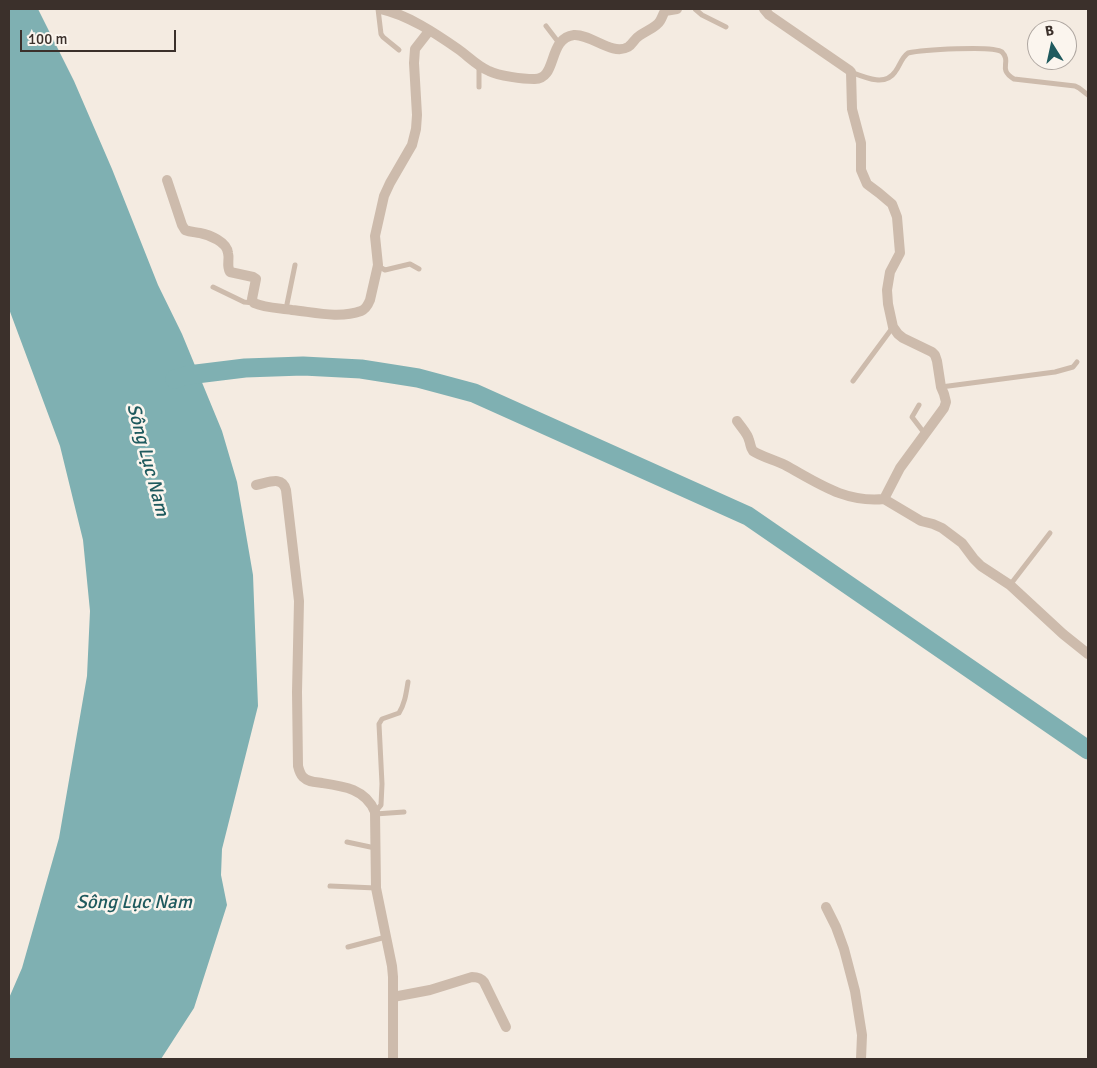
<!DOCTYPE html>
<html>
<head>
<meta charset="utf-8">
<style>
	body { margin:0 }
	#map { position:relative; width:1097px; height:1068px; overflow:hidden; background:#f4ebe1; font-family:Signika,sans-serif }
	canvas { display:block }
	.frame { position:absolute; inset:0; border:10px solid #3b302b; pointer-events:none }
	.north { position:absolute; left:1027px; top:20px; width:50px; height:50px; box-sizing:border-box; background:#fbf5ee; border:1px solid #aea6a0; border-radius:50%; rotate:350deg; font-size:14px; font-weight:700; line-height:20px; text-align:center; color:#3b302b }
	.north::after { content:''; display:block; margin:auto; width:18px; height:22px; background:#1f5a5e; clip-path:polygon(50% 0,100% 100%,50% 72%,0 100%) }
	.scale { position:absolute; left:20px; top:30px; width:156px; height:22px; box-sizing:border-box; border:2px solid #3b302b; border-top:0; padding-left:6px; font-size:15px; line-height:18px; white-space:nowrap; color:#3b302b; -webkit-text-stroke:4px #fbf5ee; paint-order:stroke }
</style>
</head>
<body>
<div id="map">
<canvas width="1097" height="1068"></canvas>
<div class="frame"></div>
<div class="north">B</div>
<div class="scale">100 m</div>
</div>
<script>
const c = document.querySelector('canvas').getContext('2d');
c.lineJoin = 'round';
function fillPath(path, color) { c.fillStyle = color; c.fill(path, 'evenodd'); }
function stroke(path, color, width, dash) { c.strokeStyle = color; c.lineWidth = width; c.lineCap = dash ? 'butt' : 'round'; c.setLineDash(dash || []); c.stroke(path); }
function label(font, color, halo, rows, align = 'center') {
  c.font = font + ' Signika,sans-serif'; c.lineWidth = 5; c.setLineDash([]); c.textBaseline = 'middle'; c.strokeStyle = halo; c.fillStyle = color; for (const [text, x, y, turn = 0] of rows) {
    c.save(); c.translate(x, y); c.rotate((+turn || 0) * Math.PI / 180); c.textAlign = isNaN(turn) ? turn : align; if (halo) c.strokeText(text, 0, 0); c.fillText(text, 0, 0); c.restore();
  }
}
fillPath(new Path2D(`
	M 9,9 L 38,9 L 74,81 L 112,169 L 158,285 L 182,334 L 222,431 L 237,482 L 253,575 L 258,706 L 222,849 L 221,875 L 227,905 L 194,1008 L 161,1059 L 9,1059 L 9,998 L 22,968 L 59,838 L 87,676 L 90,611 L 83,540 L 60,446 L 9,309 Z`), '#7fb0b2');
stroke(new Path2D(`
	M 175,379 L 188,375 L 245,368 L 303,366 L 361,369 L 418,378 L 474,393 L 748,516 L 1088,750`), '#7fb0b2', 19);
stroke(new Path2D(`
	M 378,9 L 381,34 L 383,37 L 399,50
	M 695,9 L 702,15 L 726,27
	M 546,26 L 559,43
	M 851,72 C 864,77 885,87 895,72 C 900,66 901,58 908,53 C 921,50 994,45 1002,52 C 1012,62 997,69 1014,79 L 1075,86 L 1079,88 L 1088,95
	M 479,87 L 479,66
	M 378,266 L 385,270 L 410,264 L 419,269
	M 213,287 L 244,302 L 254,303
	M 286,309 L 295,265
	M 853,381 L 893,327
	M 941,387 L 1055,372 L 1073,367 L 1077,362
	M 919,405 L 912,417 L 925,434
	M 1010,585 L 1050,533
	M 375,812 L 381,805 L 382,784 L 379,724 L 382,719 L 399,713 C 405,703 406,694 408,682
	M 375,814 L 404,812
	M 347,842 L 375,848
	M 330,886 L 376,888
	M 348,947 L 386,937`), '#cdbbac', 5);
stroke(new Path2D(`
	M 381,9 C 408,15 435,33 458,49 C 468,56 477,66 489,71 C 499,76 523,79 534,79 C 558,80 547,38 574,35 C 591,34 612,56 628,47 C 633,44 634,39 639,36 C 645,31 656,28 660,21 C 662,18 663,14 665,11 L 677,9
	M 764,9 L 769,15 L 849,70 L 851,72 L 852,109 L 861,143 L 861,170 L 867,184 L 879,193 L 892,204 L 897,217 L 900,253 L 890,272 L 887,290 L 888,304 L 893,327 L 898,334 L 903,338 L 932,352 L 935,355 L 937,361 L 941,387 L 944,394 L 946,402 L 944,408 L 900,468 L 884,499 L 921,521 L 933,524 L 942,528 L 962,543 L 974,559 L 981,566 L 1010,585 L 1063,634 L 1088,654
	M 167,180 L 182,225 L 185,230 C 190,232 195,232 200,233 C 210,235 227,242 228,253 C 230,260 226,265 230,272 L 253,277 L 256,279 L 252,299 L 254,303 C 265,308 279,308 292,310 C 313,312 339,319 361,311 C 366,309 368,305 370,300 L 378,265 L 375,236 L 384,196 L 390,183 L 412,145 L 416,129 L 417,115 L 414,63 L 415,49 L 429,31
	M 737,421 C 741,427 748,434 749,440 C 751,445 750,447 753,451 C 762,457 775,460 785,465 C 818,483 845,503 884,499
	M 256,485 C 268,483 282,475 286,490 L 299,601 L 297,692 L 298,766 C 299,770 300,774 303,777 C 308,782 315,782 322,783 C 343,786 366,789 375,812 L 376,888 L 392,966 L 393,977 L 393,1059
	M 826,907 L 836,927 L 844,949 L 855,991 L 862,1035 L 861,1059
	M 393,997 L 430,990 L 472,977 C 478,977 481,978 484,982 L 506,1027`), '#cdbbac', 10);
label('italic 19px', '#1f5a5e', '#fbf5ee', [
	["Sông Lục Nam",147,460,75],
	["Sông Lục Nam",134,903]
]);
</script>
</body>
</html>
